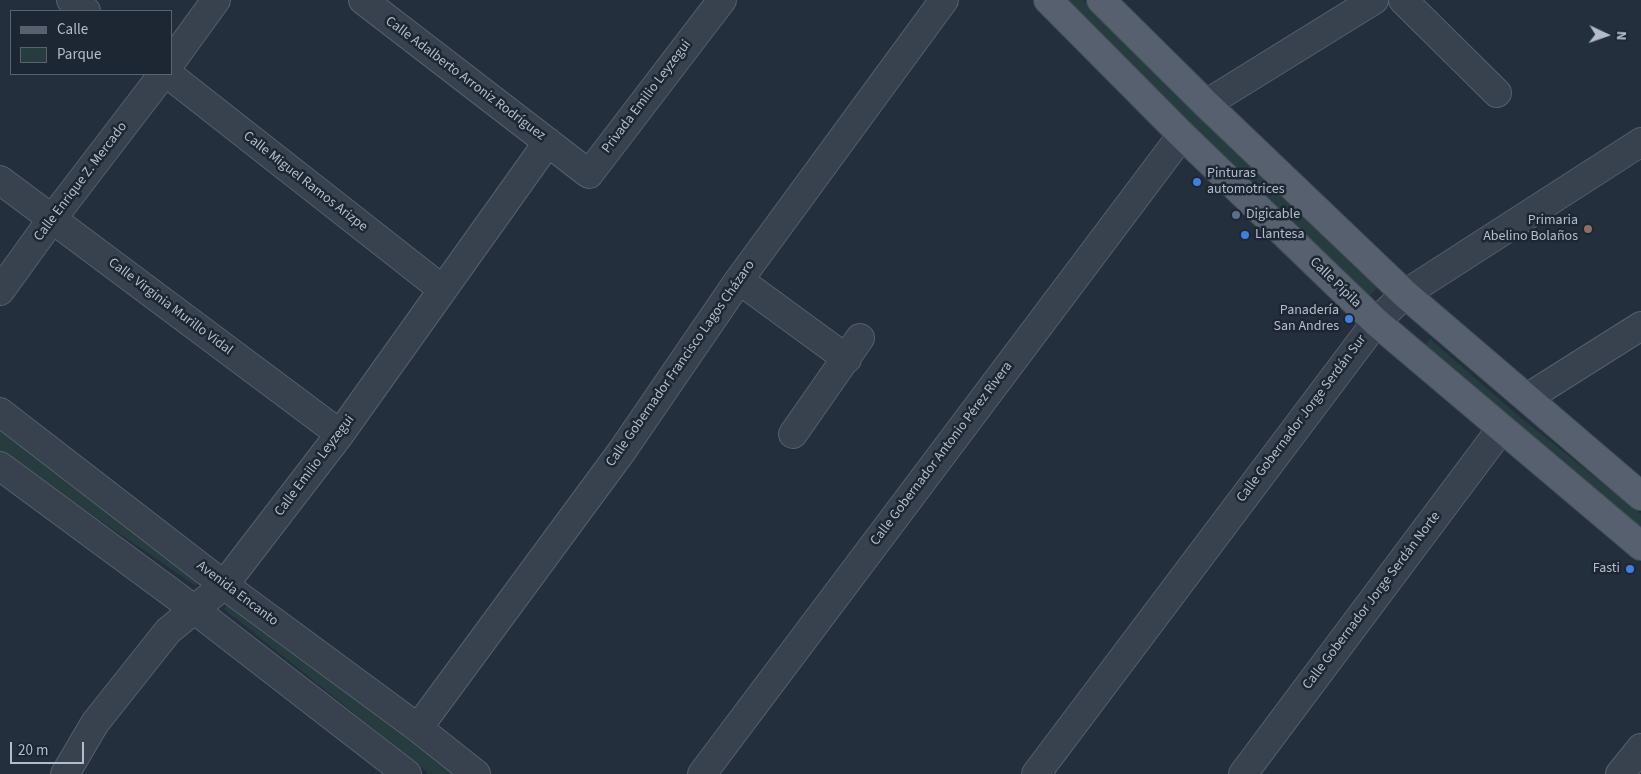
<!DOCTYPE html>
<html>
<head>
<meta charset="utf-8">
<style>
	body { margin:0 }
	#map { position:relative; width:1641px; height:774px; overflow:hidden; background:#242f3e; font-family:"Source Sans 3",sans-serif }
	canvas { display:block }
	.legend { position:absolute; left:10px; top:10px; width:162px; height:65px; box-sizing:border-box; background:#1d2633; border:1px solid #59626f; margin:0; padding:6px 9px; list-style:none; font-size:15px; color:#b4bcc9 }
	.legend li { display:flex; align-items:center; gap:10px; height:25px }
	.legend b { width:25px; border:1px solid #59626f }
	.north { position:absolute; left:1581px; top:10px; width:50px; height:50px; -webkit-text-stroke:4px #1d2633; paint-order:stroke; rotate:93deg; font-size:14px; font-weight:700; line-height:20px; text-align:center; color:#b4bcc9 }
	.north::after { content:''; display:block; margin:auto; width:18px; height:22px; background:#b4bcc9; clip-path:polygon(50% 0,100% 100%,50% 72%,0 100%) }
	.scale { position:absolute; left:10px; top:742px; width:74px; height:22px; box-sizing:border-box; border:2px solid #b4bcc9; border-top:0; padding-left:6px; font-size:15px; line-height:18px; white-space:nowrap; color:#b4bcc9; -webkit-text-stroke:4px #1d2633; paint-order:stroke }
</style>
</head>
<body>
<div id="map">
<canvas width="1641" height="774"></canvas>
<ul class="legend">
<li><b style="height:6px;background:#56606e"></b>Calle</li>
<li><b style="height:14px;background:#263c3f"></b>Parque</li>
</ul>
<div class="north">N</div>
<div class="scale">20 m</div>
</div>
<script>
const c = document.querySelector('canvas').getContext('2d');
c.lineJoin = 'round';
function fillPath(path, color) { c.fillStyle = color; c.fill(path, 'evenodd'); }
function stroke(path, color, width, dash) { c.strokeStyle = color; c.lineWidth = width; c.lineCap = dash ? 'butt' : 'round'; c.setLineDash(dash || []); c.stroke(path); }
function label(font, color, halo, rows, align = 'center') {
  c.font = font + ' "Source Sans 3",sans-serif'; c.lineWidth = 5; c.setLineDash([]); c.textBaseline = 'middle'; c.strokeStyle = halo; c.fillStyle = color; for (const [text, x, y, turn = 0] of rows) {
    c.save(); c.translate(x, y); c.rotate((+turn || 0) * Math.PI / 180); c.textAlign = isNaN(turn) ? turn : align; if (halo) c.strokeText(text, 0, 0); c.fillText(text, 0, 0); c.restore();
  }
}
fillPath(new Path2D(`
	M 1059,0 L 1083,0 L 1379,286 L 1368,298 Z
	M 1430,339 L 1520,417 L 1641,514 L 1641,539 L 1420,350 Z
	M 0,422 L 215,563 L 196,586 L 0,452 Z
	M 242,583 L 480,774 L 430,774 L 224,609 Z`), '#263c3f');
const minor = new Path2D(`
	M 71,0 L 86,11
	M 363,0 L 589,174 L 722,0
	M 1403,0 L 1497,93
	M 171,62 L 216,0
	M 168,74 L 442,289
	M 1206,104 L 1374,0
	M 0,180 L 340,434
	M 739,280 L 847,359
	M 0,291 L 52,219 L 163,74
	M 1527,398 L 1641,326
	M 0,412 L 224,585 L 418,728 L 476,774
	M 793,434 L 860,338
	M 0,466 L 195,610 L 407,774
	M 418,728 L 622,451 L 739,280 L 944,0
	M 65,774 L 95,723 L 168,631 L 224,585 L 340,434 L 548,142
	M 702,774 L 1182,135
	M 1036,774 L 1376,322 L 1405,294 L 1641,142
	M 1243,774 L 1501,429
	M 1620,774 L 1641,748`);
const major = new Path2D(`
	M 1048,0 L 1182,135 L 1376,322 L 1641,546
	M 1101,0 L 1206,104 L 1405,294 L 1641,496`);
stroke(minor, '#565f6c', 30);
stroke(major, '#414a57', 30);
stroke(minor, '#38414e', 28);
stroke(major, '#56606e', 28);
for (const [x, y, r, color] of [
	[1197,182,5,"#3f7fe0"],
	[1236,215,5,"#5c6f8a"],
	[1588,229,5,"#8d6e63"],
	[1245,235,5,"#3f7fe0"],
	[1349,319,5,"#3f7fe0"],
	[1630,569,5,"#3f7fe0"]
]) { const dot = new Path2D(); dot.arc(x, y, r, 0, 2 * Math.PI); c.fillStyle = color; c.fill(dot); stroke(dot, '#1d2633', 2); }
label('14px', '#b4bcc9', '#1d2633', [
	["Calle Adalberto Arroniz Rodríguez",465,79,37],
	["Privada Emilio Leyzegui",647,97,-53],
	["Calle Enrique Z. Mercado",81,182,-53],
	["Calle Miguel Ramos Arizpe",305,182,38],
	["Calle Pípila",1335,283,44],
	["Calle Virginia Murillo Vidal",170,307,37],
	["Calle Gobernador Francisco Lagos Cházaro",681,364,-55],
	["Calle Gobernador Jorge Serdán Sur",1302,419,-53],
	["Calle Gobernador Antonio Pérez Rivera",942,454,-53],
	["Calle Emilio Leyzegui",315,466,-53],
	["Avenida Encanto",237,594,37],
	["Calle Gobernador Jorge Serdán Norte",1372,601,-53]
]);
label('14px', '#b4bcc9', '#1d2633', [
	["Pinturas",1207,174],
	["automotrices",1207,190],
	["Digicable",1246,215],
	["Primaria",1578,221,"right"],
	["Abelino Bolaños",1578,237,"right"],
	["Llantesa",1255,235],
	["Panadería",1339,311,"right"],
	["San Andres",1339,327,"right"],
	["Fasti",1620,569,"right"]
], 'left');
</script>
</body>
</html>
